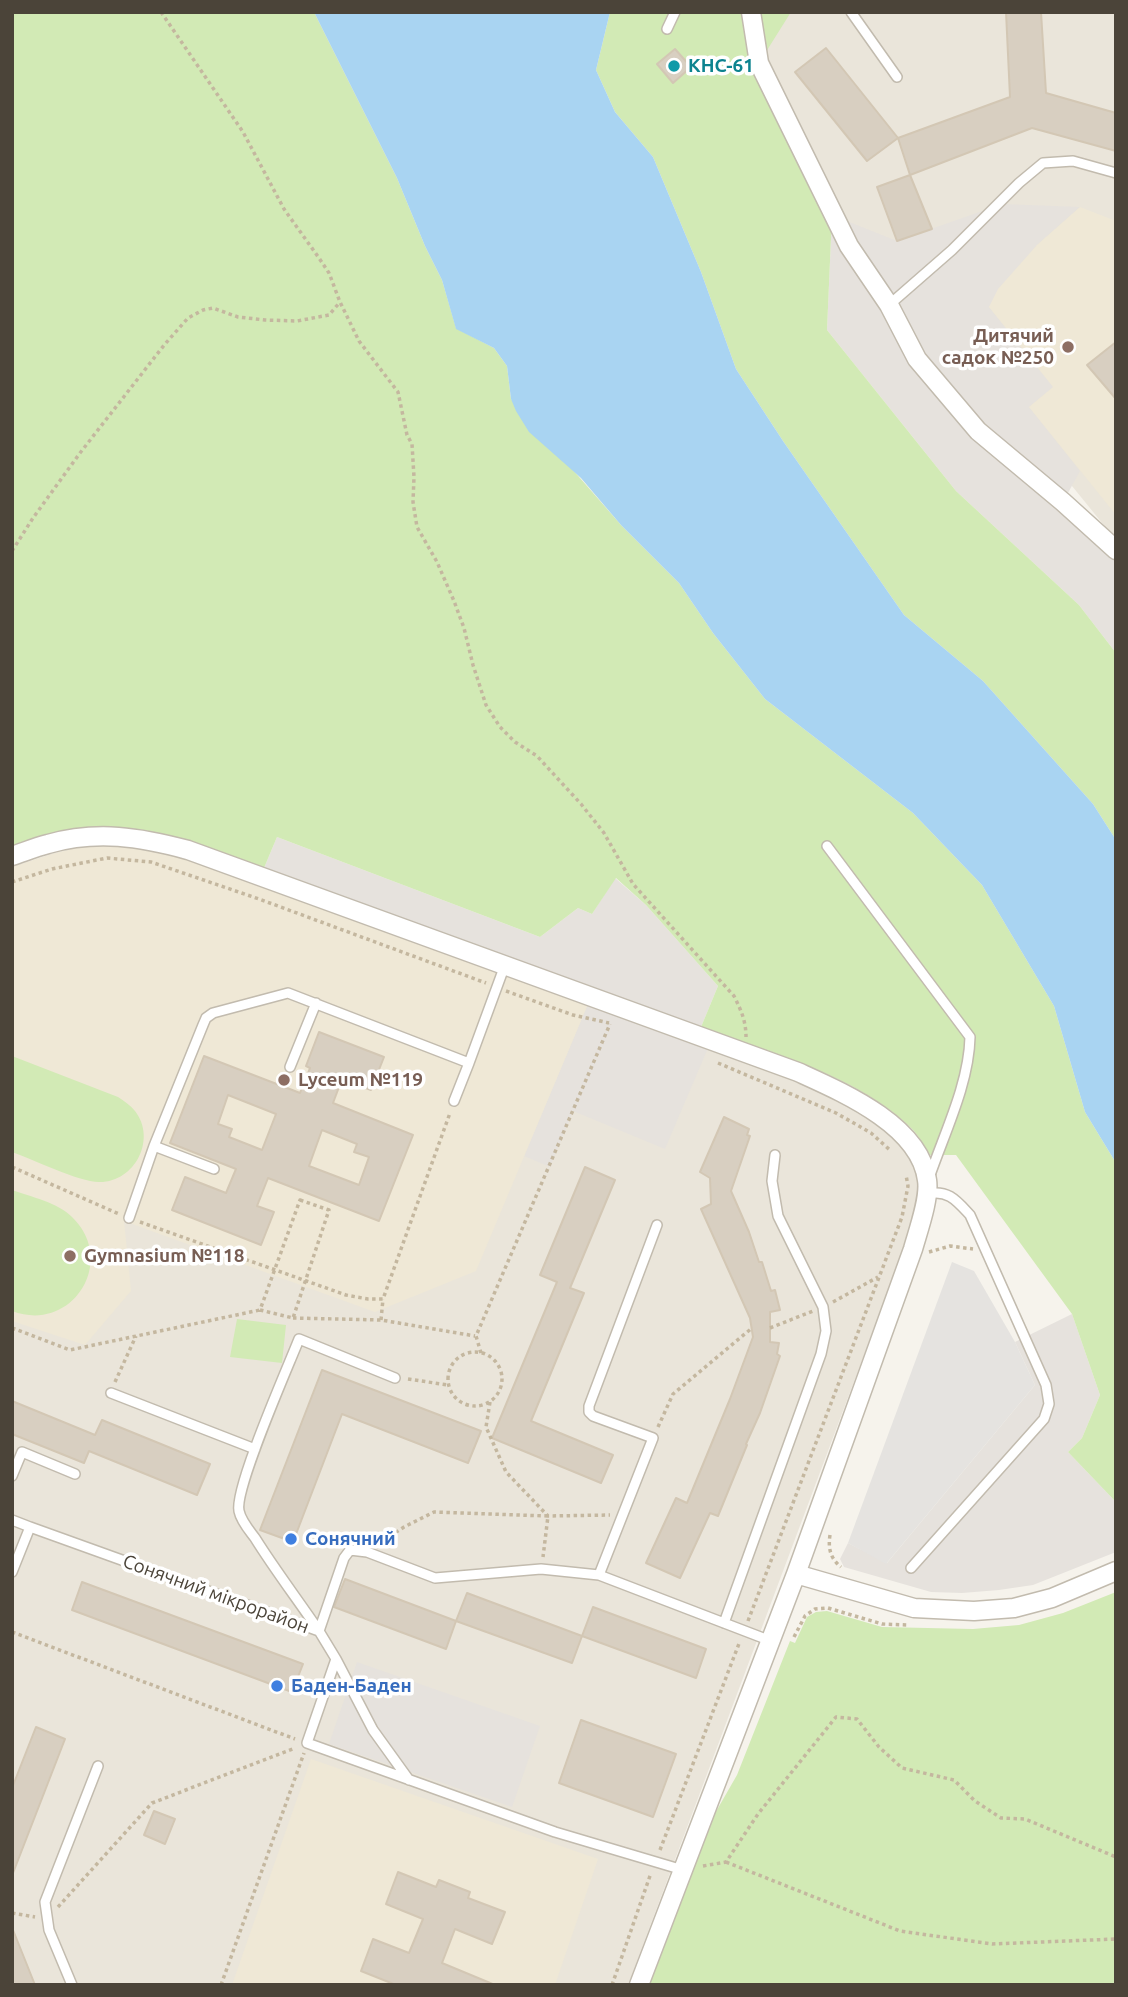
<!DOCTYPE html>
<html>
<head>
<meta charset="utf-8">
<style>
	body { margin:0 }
	#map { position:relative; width:1128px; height:1997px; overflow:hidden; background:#f6f3ec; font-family:Ubuntu,sans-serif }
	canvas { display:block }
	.frame { position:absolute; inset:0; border:14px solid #4b4439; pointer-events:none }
</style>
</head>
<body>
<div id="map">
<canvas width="1128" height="1997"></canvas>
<div class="frame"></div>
</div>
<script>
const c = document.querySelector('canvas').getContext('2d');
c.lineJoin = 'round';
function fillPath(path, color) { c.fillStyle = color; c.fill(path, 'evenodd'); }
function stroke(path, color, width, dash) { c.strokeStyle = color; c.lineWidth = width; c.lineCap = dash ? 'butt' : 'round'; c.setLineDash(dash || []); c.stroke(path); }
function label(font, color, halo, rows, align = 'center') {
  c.font = font + ' Ubuntu,sans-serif'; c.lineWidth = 7; c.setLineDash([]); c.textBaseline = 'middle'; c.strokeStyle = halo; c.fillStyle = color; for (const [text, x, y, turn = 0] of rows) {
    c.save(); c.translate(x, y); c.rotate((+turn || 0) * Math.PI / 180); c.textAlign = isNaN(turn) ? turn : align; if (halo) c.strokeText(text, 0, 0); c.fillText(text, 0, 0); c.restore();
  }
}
fillPath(new Path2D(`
	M 751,12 L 1116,12 L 1116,540 L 1072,486 L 832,215 L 759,63 Z
	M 80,847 L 588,1004 L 795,1080 L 845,1103 L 875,1122 L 901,1146 L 913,1165 L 919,1184 L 914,1213 L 904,1248 L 628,1985 L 12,1985 L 12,867 L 52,854 Z`), '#eae5da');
fillPath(new Path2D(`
	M 1002,204 L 1080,207 L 1037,245 L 989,307 L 1054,387 L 1029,407 L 1080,471 L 1063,502 L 1116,550 L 1116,653 L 1079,605 L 956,491 L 827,330 L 832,215 L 897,241 Z
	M 277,837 L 540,937 L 578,908 L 592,914 L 615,878 L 646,905 L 718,986 L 701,1027 L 264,868 Z
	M 588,1004 L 708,1048 L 665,1149 L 573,1111 L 550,1167 L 524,1156 Z
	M 1072,1314 L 1100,1395 L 1082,1438 L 1068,1452 L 1114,1500 L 1116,1506 L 1116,1552 L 1033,1585 L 999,1590 L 962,1593 L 931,1592 L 844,1567 L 840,1559 L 848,1543 L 887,1563 L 1035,1385 L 1015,1342 Z
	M 357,1662 L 540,1726 L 512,1807 L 329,1744 Z`), '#e6e2dd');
fillPath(new Path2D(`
	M 1080,207 L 1116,221 L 1116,515 L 1029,407 L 1053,387 L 989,307 L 998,289 L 1037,245 Z
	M 111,843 L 147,847 L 185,856 L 588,1004 L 476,1271 L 375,1312 L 124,1221 L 131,1291 L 85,1345 L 12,1321 L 12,867 L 52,854 L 80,847 Z
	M 311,1759 L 598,1859 L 555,1985 L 232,1985 Z`), '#efe8d6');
fillPath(new Path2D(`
	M 12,12 L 314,12 L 397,178 L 425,246 L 442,280 L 456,328 L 494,348 L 507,366 L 511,399 L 621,525 L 679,583 L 713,633 L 765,699 L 913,813 L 982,885 L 1054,1006 L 1085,1112 L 1116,1163 L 1116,1506 L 1114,1500 L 1068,1452 L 1082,1438 L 1100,1395 L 1072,1314 L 956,1155 L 930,1155 C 925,1147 919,1136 912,1129 C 861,1077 769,1052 701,1027 L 718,986 L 646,905 L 616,878 L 592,914 L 578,908 L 540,937 L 277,837 L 264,868 C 206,847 143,818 80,830 C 57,834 35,842 12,849 Z
	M 610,12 L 791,12 L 759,63 L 832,215 L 827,330 L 956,491 L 1079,605 L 1116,653 L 1116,840 L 1093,804 L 983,681 L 904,615 L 783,441 L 736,369 L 701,272 L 653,157 L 615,112 L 596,70 Z
	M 12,1056 L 118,1097 C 124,1101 130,1105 135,1111 C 157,1139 135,1182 100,1182 C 81,1183 32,1159 12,1152 Z
	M 12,1190 C 31,1197 57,1202 72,1217 C 118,1261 72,1334 12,1311 Z
	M 237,1319 L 286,1325 L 282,1363 L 230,1357 Z
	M 1116,1592 L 1116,1985 L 649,1985 L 710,1822 L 737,1775 L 790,1641 L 795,1643 L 807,1617 L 816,1612 L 827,1611 L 882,1627 L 973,1629 L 1019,1625 L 1063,1613 Z`), '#d2eab5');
fillPath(new Path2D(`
	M 952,1262 L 974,1271 L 1015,1342 L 1035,1385 L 886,1564 L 848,1543 Z`), '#e5e3e0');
fillPath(new Path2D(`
	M 314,12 L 610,12 L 596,70 L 615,112 L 653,157 L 701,272 L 736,369 L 783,441 L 904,615 L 983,681 L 1093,804 L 1116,840 L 1116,1163 L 1085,1112 L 1054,1006 L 982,885 L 913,813 L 765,699 L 713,633 L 679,583 L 621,525 L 581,478 L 529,432 L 516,411 L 511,399 L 507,366 L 494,348 L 456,329 L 442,280 L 425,246 L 397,178 Z`), '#a9d4f2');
const building = new Path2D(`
	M 1006,12 L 1041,12 L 1046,93 L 1116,113 L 1116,151 L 1032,128 L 910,175 L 898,138 L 1010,97 Z
	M 826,48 L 898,138 L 867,161 L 795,72 Z
	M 675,49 L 691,67 L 673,83 L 657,64 Z
	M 910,175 L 932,229 L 897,241 L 877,187 Z
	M 1116,342 L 1116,399 L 1087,365 Z
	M 319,1032 L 384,1057 L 371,1090 L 342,1079 L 333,1103 L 413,1135 L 379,1221 L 268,1178 L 257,1206 L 274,1212 L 261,1245 L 172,1210 L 185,1177 L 226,1193 L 236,1169 L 170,1143 L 204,1056 L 300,1093 L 310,1068 L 306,1066 ZM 228,1095 L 276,1114 L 262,1150 L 229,1137 L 232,1129 L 218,1124 ZM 322,1130 L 357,1144 L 354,1152 L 369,1157 L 359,1185 L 309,1166 Z
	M 724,1117 L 749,1129 L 747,1135 L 750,1136 L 731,1191 L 749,1232 L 759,1262 L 762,1262 L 771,1291 L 775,1290 L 780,1310 L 770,1312 L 770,1342 L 779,1343 L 777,1354 L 780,1356 L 760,1413 L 746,1444 L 747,1445 L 718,1516 L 710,1513 L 680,1578 L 646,1563 L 676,1498 L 687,1503 L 730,1399 L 753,1337 L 750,1318 L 701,1209 L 711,1204 L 710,1178 L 700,1172 Z
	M 585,1167 L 615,1180 L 570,1288 L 584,1293 L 531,1421 L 613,1455 L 601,1483 L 492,1438 L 557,1282 L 540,1275 Z
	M 322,1370 L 481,1431 L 468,1463 L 342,1414 L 293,1542 L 260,1530 Z
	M 12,1401 L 95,1435 L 102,1420 L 210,1464 L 197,1495 L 89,1451 L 84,1463 L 12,1434 Z
	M 345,1579 L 456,1621 L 446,1649 L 334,1607 Z
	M 82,1582 L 303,1664 L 292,1692 L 72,1610 Z
	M 467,1593 L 582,1636 L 572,1663 L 456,1621 Z
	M 593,1607 L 706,1649 L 696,1678 L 582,1636 Z
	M 581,1720 L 676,1754 L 653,1817 L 559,1783 Z
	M 36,1727 L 65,1739 L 13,1873 L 12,1788 Z
	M 154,1811 L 175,1819 L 165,1844 L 144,1835 Z
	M 398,1872 L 436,1887 L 439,1880 L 470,1892 L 468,1898 L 505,1912 L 492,1944 L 455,1929 L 442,1963 L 495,1985 L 396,1985 L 361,1971 L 373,1939 L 409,1953 L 423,1919 L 386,1904 Z
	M 12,1930 L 13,1930 L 35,1985 L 12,1985 Z`);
fillPath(building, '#d8cfc1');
stroke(building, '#d3c7b4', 2);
const lane = new Path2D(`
	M 851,12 L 897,77
	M 667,29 L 675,12
	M 889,305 L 952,250 L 1019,183 L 1043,163 L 1073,161 L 1116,173
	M 827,846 L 970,1037 C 969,1084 944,1134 929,1178
	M 290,1067 L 316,1003
	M 454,1101 L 469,1063
	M 154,1146 L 214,1169
	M 129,1218 L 154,1146 L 203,1025 L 206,1018 L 213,1013 L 288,993 L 469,1063 L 505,965
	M 657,1225 L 589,1406 L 589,1412 L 593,1416 L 653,1438 L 599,1575 L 771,1641
	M 111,1393 L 255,1449
	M 12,1476 L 22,1452 L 75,1474
	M 12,1520 L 30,1527
	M 911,1568 L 1044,1419 L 1049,1404 L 1046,1385 L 970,1215 C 957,1201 948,1189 927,1194
	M 12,1572 L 30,1527 L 319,1631 C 298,1600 275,1570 255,1538 C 249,1530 241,1521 239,1511 C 234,1489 288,1367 299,1339 L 395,1378
	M 599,1575 L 541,1569 L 435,1578 L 367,1552 L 350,1550 L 344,1558 L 319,1631 L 336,1659 L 307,1743 L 555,1832 L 683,1870
	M 724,1623 L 821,1354 L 826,1331 L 823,1307 L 778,1216 L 772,1181 L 775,1155
	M 336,1659 L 373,1730 L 409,1780
	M 72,1985 L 49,1930 L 45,1902 L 98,1766`);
const street = new Path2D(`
	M 751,12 L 759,63 L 849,246 L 889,305 L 917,359 L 978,431 L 1063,502 L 1116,550
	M 12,856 C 24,852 36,847 48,844 C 97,830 140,837 188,850 L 798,1072 C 842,1092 920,1125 927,1180 C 930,1198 918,1231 913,1249 L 796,1574 L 639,1985
	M 796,1574 L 914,1608 L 974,1611 L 1014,1608 L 1052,1598 L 1116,1571`);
stroke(lane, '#c2bbae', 12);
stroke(street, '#c2bbae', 21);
stroke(new Path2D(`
	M 161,12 L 243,132 L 284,209 L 319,258 L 329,273 L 340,302 L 359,341 L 398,392 L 407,435 L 412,444 L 414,477 L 413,502 L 417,527 L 437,562 L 454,601 L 464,628 L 473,665 L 486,705 L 500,727 L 515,742 L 537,756 L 581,804 L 604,833 L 633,884 L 734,996 C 741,1010 746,1021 746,1037
	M 12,551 L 33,518 L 80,453 L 165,344 L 188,318 L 203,310 L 213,308 L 238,317 L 265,320 L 297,321 L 329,315 L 340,302
	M 12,882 L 52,869 L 107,858 L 151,862 L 259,899 L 486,983
	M 506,991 L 573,1015 L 609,1023
	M 718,1063 L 836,1113 L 871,1133 L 891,1151
	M 12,1167 L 119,1214
	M 300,1200 L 329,1210 L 293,1318 L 260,1310 Z
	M 140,1222 L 346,1295 L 368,1299 L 383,1299 L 450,1113
	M 929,1252 L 950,1246 L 973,1249
	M 833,1302 L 878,1277
	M 293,1318 L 381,1320 L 475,1336
	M 381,1320 L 383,1299
	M 12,1328 L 70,1350 L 260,1310
	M 770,1328 L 813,1311
	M448 1379a27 27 0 1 1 54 0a27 27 0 1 1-54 0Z
	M 481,1353 L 476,1336 L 610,1024
	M 408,1379 L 448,1385
	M 115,1382 L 136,1336
	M 490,1402 L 486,1427 L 506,1472 L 548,1516 L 610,1515
	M 658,1427 L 673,1394 L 752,1328
	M 830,1535 C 828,1548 830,1558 841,1567
	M 378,1544 L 404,1527 L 434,1512 L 548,1516 L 543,1557
	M 748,1621 L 902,1217 L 908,1186 L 906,1175
	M 12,1632 L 295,1739
	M 794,1637 L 805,1616 L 815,1609 L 828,1608 L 882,1624 L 908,1625
	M 660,1850 L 740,1641
	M 726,1862 L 900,1931 L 992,1944 L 1116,1939
	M 703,1866 L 726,1862 L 758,1814 L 836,1717 L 857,1719 L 879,1747 L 902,1768 L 954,1780 L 975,1801 L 1001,1818 L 1025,1819 L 1116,1857
	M 58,1907 L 152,1803 L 295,1748
	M 12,1913 L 35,1917
	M 221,1985 L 304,1753
	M 612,1985 L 651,1873`), '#c4b79f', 3.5, [3.5, 3.5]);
stroke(lane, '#fff', 9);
stroke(street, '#fff', 18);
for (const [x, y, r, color] of [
	[674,66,7,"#0f9aa8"],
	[1068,347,7,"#8d6e63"],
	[284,1080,7,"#8d6e63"],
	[70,1256,7,"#8d6e63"],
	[291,1539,7,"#3f7fe0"],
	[277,1686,7,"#3f7fe0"]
]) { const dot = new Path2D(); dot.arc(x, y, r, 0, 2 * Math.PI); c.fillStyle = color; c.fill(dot); stroke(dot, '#fff', 2.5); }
label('bold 19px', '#0d838f', '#fff', [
	["КНС-61",688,66]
], 'left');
label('bold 19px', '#785e54', '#fff', [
	["Дитячий",1054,336,"right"],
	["садок №250",1054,358,"right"],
	["Lyceum №119",298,1080],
	["Gymnasium №118",84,1256]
], 'left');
label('bold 19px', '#366cbe', '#fff', [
	["Сонячний",305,1539],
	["Баден-Баден",291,1686]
], 'left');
label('19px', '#4b4439', '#fff', [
	["Сонячний мікрорайон",216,1594,20]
]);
</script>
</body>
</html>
